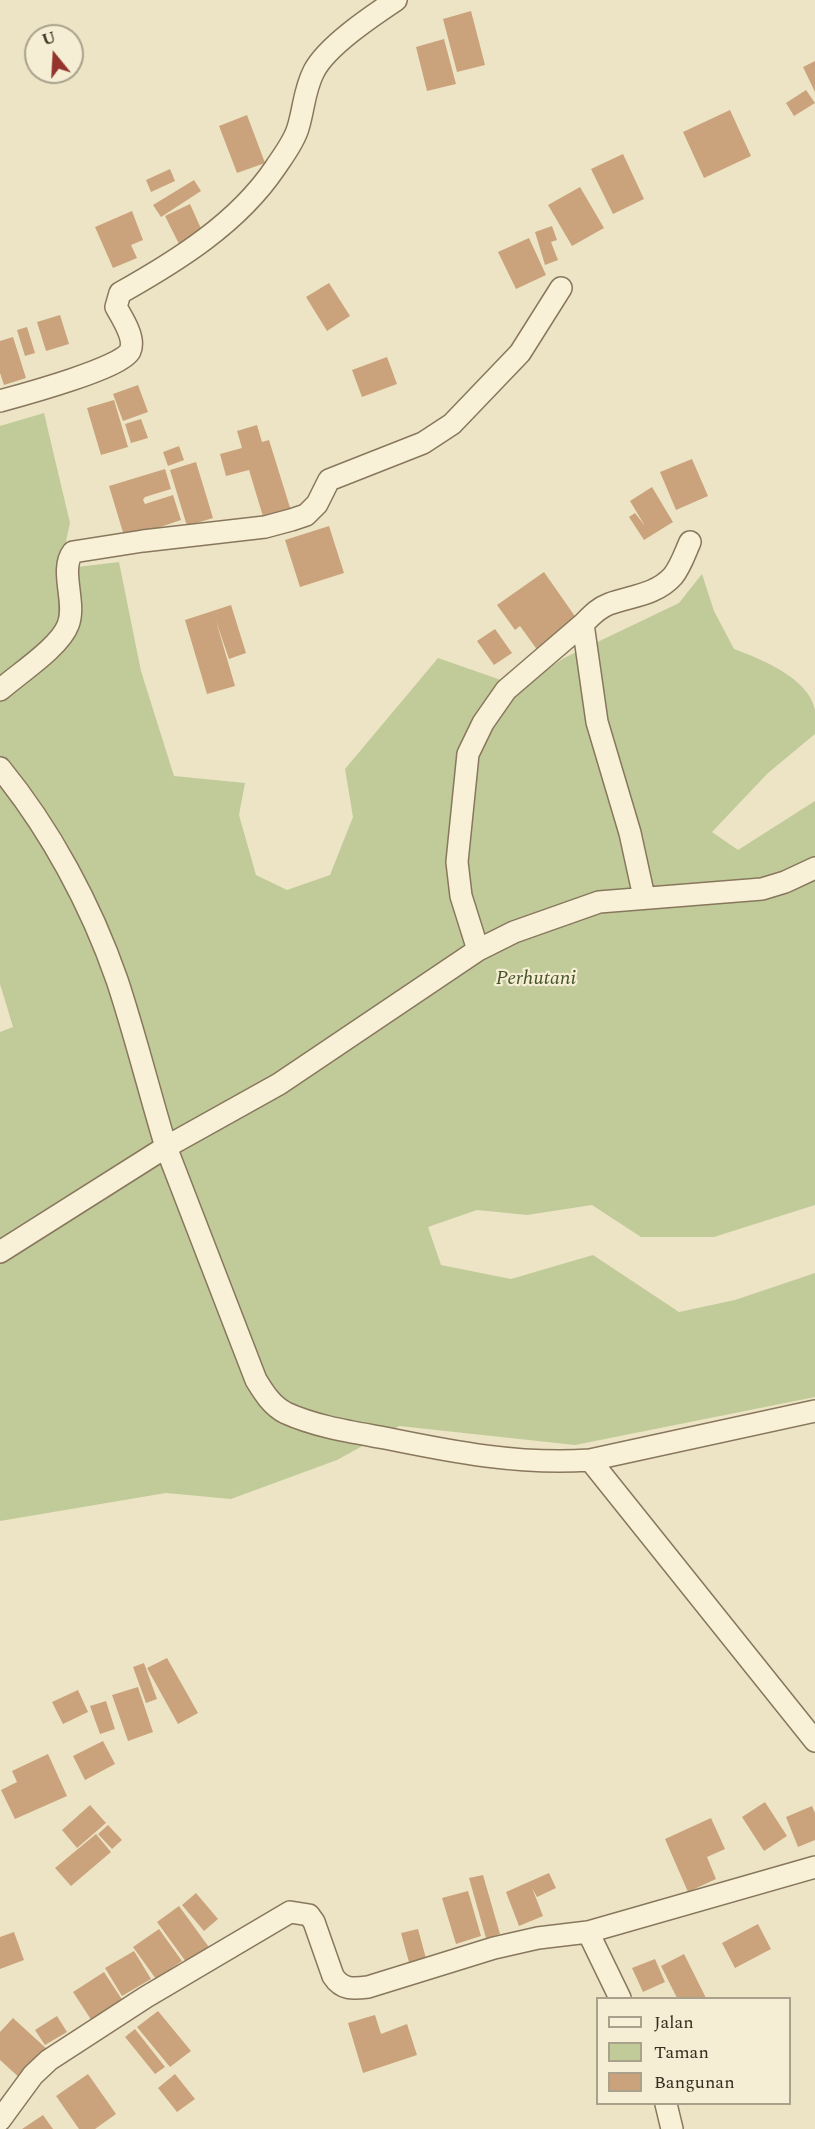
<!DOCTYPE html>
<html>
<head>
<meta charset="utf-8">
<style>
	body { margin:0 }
	#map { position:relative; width:815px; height:2129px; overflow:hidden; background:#ede4c5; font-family:Spectral,serif }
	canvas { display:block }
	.legend { position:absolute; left:596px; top:1997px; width:195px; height:108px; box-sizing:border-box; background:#f5eed5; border:2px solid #a9a18c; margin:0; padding:8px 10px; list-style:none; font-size:18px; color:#382d1f }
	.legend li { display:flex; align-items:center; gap:12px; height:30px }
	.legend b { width:30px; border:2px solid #a9a18c }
	.north { position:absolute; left:24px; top:24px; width:60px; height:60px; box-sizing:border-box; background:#f5eed5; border:2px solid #a9a18c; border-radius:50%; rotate:342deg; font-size:16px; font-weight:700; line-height:24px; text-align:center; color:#382d1f }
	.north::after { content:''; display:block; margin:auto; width:21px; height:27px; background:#95342d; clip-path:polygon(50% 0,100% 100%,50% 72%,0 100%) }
</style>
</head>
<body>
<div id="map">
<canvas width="815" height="2129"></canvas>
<ul class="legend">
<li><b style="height:8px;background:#f8f1d8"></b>Jalan</li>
<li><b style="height:16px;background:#c1cb99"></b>Taman</li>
<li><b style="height:16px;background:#caa37c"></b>Bangunan</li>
</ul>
<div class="north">U</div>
</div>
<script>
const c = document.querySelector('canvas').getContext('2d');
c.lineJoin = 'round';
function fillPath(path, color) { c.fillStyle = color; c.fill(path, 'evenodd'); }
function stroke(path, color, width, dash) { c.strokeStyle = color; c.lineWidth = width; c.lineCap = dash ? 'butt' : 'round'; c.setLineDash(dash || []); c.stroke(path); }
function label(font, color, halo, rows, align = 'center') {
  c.font = font + ' Spectral,serif'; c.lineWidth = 4.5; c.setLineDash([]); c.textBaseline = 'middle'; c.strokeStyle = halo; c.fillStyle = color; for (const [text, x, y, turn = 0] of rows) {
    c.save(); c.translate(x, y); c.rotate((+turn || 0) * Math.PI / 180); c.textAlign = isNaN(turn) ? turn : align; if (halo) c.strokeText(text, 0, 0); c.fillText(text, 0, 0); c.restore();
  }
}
fillPath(new Path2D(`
	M 44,413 L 70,523 L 60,569 L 119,562 L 141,671 L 174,776 L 245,783 L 239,815 L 256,875 L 287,890 L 330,875 L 353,817 L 345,769 L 438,658 L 521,687 L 564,658 L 679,603 L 702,574 L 714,611 L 734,649 C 761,659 809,678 815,710 C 815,717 815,726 815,734 L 768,773 L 712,832 L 738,850 L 815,801 L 815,1205 L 714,1237 L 641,1237 L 592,1205 L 527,1215 L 477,1210 L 428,1227 L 441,1265 L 511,1279 L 593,1255 L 679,1312 L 735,1300 L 815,1273 L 815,1397 L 575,1445 L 399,1426 L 337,1460 L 231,1499 L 166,1493 L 0,1521 L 0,1032 L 13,1027 L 0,984 L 0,426 Z`), '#c1cb99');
fillPath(new Path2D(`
	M 471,11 L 485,65 L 457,72 L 443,19 Z
	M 444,39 L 456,84 L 427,91 L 416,47 Z
	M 815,61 L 815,92 L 803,67 Z
	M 806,90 L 815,103 L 794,116 L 786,103 Z
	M 730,110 L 751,156 L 704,178 L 683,132 Z
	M 247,115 L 265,163 L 237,173 L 219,126 Z
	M 623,154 L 644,199 L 613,214 L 591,169 Z
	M 170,169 L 175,181 L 151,192 L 146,180 Z
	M 194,180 L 201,191 L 161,217 L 153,205 Z
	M 580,187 L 604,228 L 572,246 L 548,205 Z
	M 190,204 L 203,233 L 179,244 L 165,216 Z
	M 132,211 L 143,240 L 131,245 L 137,258 L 113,268 L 95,227 Z
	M 552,226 L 557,240 L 551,242 L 558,260 L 545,265 L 535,232 Z
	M 529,238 L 546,275 L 516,289 L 498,252 Z
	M 329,283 L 350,316 L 327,331 L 306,297 Z
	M 60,315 L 69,344 L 46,351 L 37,322 Z
	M 27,327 L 35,353 L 25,356 L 17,330 Z
	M 13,337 L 26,378 L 4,385 L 0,373 L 0,341 Z
	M 387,357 L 397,384 L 362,397 L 352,370 Z
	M 138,385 L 148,412 L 123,421 L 113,394 Z
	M 114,400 L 128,447 L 101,455 L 87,408 Z
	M 141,419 L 148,438 L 131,443 L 125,424 Z
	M 257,425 L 262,442 L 269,440 L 292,514 L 265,523 L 249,470 L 226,476 L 220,454 L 242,448 L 237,431 Z
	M 179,446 L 184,460 L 168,466 L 163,452 Z
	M 692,459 L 708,496 L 676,510 L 660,472 Z
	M 196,462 L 213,518 L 187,526 L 170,470 Z
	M 165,469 L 171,489 L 145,497 L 143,500 L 145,504 L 173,495 L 181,520 L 125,539 L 109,486 Z
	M 652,487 L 673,522 L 644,540 L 629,517 L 635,513 L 645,526 L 630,501 Z
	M 329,526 L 344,573 L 300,587 L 285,540 Z
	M 544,572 L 579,622 L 538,651 L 520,626 L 515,630 L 497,605 Z
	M 231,605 L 246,653 L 229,659 L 216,621 L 235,686 L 207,694 L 185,620 Z
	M 495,629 L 512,653 L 494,665 L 477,641 Z
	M 167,1658 L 198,1713 L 178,1724 L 147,1668 Z
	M 144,1663 L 157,1699 L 146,1703 L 133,1667 Z
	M 138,1687 L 153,1732 L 128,1741 L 112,1695 Z
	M 78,1690 L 88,1712 L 63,1724 L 52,1702 Z
	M 106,1701 L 115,1729 L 100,1734 L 90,1706 Z
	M 103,1741 L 115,1764 L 85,1780 L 73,1756 Z
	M 48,1754 L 67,1796 L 15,1819 L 1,1790 L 17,1782 L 12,1771 Z
	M 765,1802 L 787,1836 L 764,1851 L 742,1817 Z
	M 90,1805 L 106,1823 L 77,1848 L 62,1830 Z
	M 812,1806 L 815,1813 L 815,1840 L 798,1847 L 786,1817 Z
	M 711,1818 L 725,1849 L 707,1857 L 716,1879 L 688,1892 L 665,1839 Z
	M 108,1825 L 122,1840 L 112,1849 L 98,1834 Z
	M 96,1834 L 111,1852 L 71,1886 L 55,1868 Z
	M 549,1873 L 556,1888 L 537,1897 L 532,1888 L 543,1916 L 519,1926 L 506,1892 Z
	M 483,1875 L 500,1934 L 486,1938 L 469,1878 Z
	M 468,1891 L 481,1936 L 456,1944 L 442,1898 Z
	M 196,1893 L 218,1919 L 204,1931 L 182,1905 Z
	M 179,1906 L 211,1950 L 189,1966 L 157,1922 Z
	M 758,1924 L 771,1949 L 735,1968 L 722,1943 Z
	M 159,1929 L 182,1961 L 156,1979 L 133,1947 Z
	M 418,1929 L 427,1962 L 410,1966 L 401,1933 Z
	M 14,1932 L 24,1960 L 0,1969 L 0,1937 Z
	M 134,1951 L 151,1979 L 122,1996 L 105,1968 Z
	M 684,1954 L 706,1998 L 677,1998 L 661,1966 Z
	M 655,1959 L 665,1982 L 643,1992 L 632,1968 Z
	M 104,1972 L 123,2001 L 92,2021 L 73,1992 Z
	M 158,2011 L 191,2051 L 170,2067 L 137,2027 Z
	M 375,2015 L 381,2034 L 407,2024 L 417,2055 L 363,2073 L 348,2023 Z
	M 57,2016 L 67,2032 L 45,2045 L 35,2030 Z
	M 13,2018 L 49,2051 L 22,2080 L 0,2060 L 0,2032 Z
	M 135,2029 L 165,2067 L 155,2074 L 125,2037 Z
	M 88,2074 L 116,2114 L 95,2129 L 79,2129 L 56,2096 Z
	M 175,2074 L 195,2099 L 177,2112 L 158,2088 Z
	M 43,2115 L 53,2129 L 22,2129 Z`), '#caa37c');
const minor = new Path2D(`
	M 0,401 C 22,395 122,368 130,351 C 136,338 122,318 116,307 L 120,293 C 177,261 238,223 275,168 C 283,156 294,142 298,128 C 304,109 304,90 314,71 C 327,46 372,16 396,0
	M 0,690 C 18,674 60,647 68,625 C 77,603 59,570 73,552 L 143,541 L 265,527 L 291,520 L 306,515 L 317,504 L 329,480 L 423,443 L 452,424 L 520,353 L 561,288
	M 0,768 C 50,829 91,905 117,980 C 135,1034 149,1091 166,1147 L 0,1252
	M 815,868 L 785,882 L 762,889 L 599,902 L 514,932 L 478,950 L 279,1084 L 166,1147 L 256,1380 C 264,1393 272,1406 286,1413 C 317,1427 352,1432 385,1438 C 453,1452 520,1465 590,1460 L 815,1411
	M 644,897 L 630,833 L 597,722 L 583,624 C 591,616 598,608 609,604 C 631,596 656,595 673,576 C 681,566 685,553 690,542
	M 478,950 L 461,896 L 457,862 L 468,754 L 483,723 L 506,690 L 583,624
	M 590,1460 L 815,1741
	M 588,1932 L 620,1998
	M 666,2104 L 672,2129
	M 0,2120 L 33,2075 L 49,2060 L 146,1997 L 290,1912 L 309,1915 L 314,1922 L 333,1976 C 342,1990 353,1989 368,1987 L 494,1948 L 538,1938 L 588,1932 L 815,1867`);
stroke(minor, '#88775c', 24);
stroke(minor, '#f8f1d8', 21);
label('italic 20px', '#455426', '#f5eed5', [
	["Perhutani",536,980]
]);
</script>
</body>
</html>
